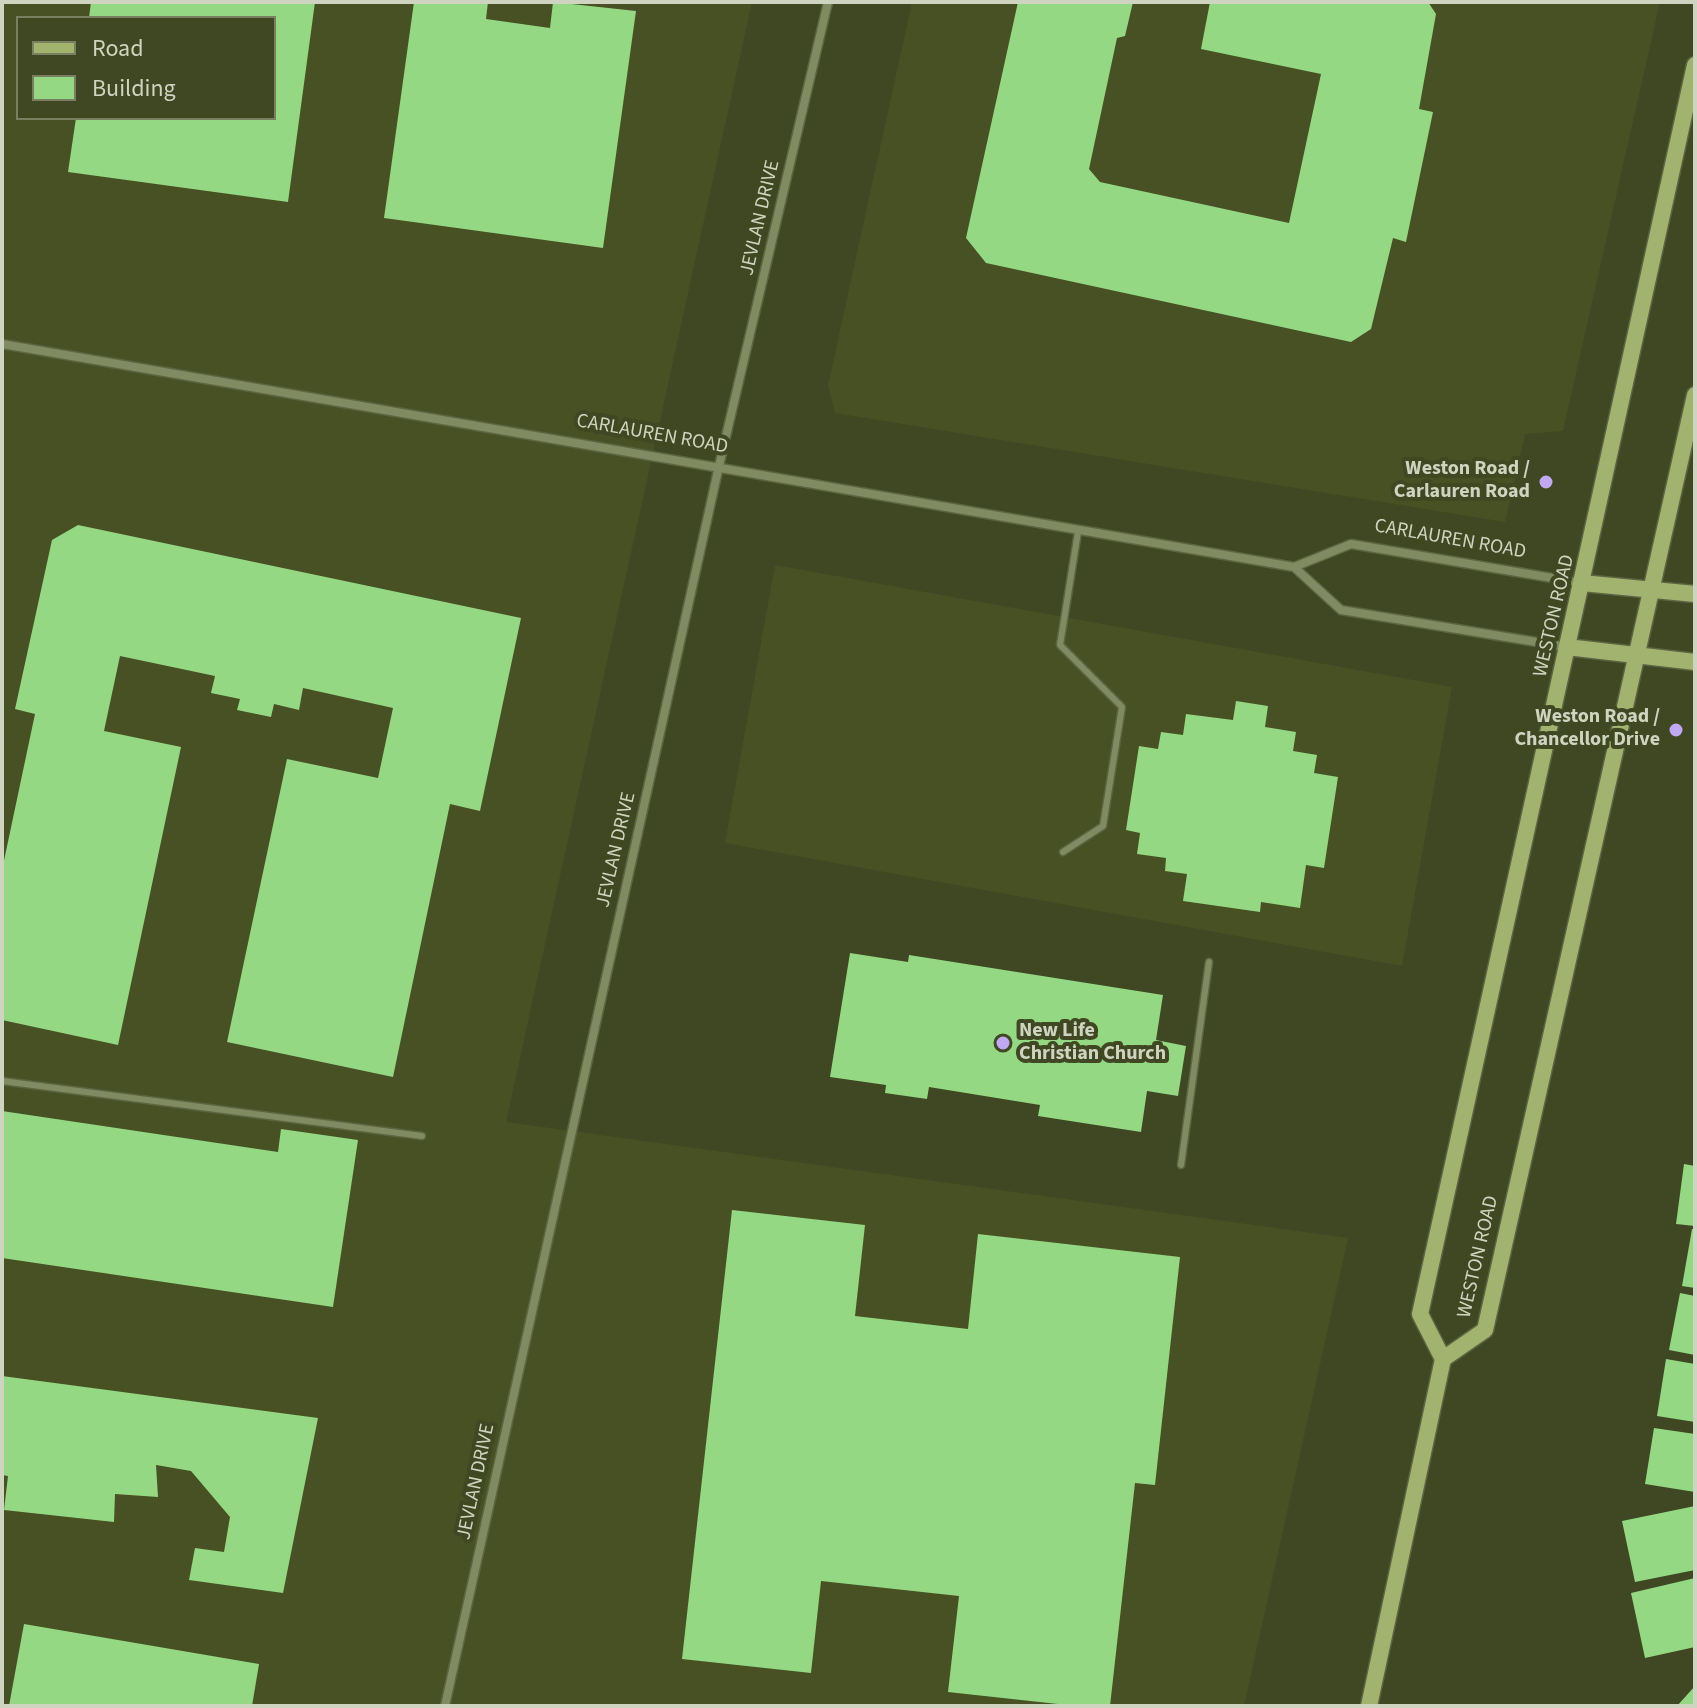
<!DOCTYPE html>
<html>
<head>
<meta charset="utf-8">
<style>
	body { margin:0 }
	#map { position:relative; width:1697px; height:1708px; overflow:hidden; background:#3f4822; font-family:"Source Sans 3",sans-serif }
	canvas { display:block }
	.frame { position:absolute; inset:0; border:4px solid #ced4bf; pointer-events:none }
	.legend { position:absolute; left:16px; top:16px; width:260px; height:104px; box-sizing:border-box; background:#3f4822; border:2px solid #788061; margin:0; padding:10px 14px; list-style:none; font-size:24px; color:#ced4bf }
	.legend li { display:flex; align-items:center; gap:16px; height:40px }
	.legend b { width:40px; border:2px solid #788061 }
</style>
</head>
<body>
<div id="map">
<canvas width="1697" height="1708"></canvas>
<div class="frame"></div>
<ul class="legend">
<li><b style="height:10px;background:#a2b26f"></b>Road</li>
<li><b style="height:22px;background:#94d883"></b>Building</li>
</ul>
</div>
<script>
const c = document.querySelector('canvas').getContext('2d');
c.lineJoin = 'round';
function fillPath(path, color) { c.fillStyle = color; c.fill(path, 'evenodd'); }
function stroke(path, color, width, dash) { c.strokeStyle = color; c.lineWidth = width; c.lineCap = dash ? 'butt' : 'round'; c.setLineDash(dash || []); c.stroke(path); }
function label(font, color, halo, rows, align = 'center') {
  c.font = font + ' "Source Sans 3",sans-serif'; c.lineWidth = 8; c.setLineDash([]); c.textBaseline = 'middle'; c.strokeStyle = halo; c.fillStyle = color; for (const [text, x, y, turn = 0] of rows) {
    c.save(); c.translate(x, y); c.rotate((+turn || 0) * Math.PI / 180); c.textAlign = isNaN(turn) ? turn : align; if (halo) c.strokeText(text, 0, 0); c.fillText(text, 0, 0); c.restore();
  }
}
fillPath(new Path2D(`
	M 2,2 L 752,2 L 506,1122 L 1348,1238 L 1244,1706 L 2,1706 ZM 18,18 L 274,18 L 274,118 L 18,118 Z
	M 912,2 L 1660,2 L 1563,431 L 1525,434 L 1505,522 L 835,413 L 828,385 Z
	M 775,565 L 1452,687 L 1402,966 L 725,843 Z`), '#485124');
fillPath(new Path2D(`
	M 91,2 L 315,2 L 288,202 L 68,172 L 76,118 L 274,118 L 274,18 L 89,18 Z
	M 414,2 L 488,2 L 486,19 L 550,28 L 553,2 L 636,11 L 603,248 L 384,218 Z
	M 1018,2 L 1133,2 L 1125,36 L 1117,38 L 1089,169 L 1100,182 L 1289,223 L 1321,74 L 1201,49 L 1210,2 L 1428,2 L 1436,14 L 1419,109 L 1433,112 L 1406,242 L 1393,238 L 1371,329 L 1351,342 L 986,263 L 966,238 Z
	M 78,525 L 521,618 L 480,811 L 450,804 L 393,1077 L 227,1042 L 287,759 L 378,778 L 393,708 L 303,688 L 299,710 L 274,704 L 271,717 L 237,710 L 240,699 L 211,693 L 215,676 L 120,656 L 104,731 L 181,747 L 118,1045 L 2,1020 L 2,870 L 35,714 L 15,709 L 52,540 Z
	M 1236,701 L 1268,706 L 1265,727 L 1296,732 L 1293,751 L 1317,755 L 1314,773 L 1338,777 L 1324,868 L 1306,865 L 1300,908 L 1261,902 L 1260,912 L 1183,901 L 1187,874 L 1165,871 L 1166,858 L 1137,854 L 1140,833 L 1126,830 L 1139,746 L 1158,749 L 1161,732 L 1183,735 L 1186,714 L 1233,720 Z
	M 850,953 L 908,962 L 909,955 L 1163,995 L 1156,1040 L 1186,1046 L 1178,1096 L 1147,1091 L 1141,1132 L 1038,1116 L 1040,1105 L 929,1087 L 927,1099 L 885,1093 L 886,1085 L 830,1077 Z
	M 2,1111 L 278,1152 L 281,1129 L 358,1140 L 333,1307 L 2,1258 Z
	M 1684,1164 L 1695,1166 L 1695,1226 L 1676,1224 Z
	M 732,1210 L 865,1225 L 855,1316 L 968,1329 L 978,1234 L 1180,1257 L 1155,1485 L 1135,1483 L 1110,1706 L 1076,1706 L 948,1692 L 959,1596 L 821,1581 L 811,1673 L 682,1659 Z
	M 1692,1229 L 1695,1230 L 1695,1288 L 1682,1286 Z
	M 1680,1293 L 1695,1296 L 1695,1355 L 1669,1350 Z
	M 1666,1359 L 1695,1364 L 1695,1422 L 1657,1416 Z
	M 2,1376 L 318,1418 L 283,1593 L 189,1580 L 195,1548 L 224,1552 L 230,1517 L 191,1471 L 156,1465 L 158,1497 L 115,1494 L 114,1522 L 4,1510 L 8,1476 L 2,1475 Z
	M 1654,1428 L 1695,1434 L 1695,1492 L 1645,1484 Z
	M 1695,1506 L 1695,1570 L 1635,1582 L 1622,1521 Z
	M 1695,1578 L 1695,1647 L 1645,1658 L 1631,1593 Z
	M 24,1624 L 259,1664 L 252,1706 L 9,1706 Z
	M 1695,1686 L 1695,1706 L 1677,1706 Z`), '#94d883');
const lane = new Path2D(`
	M 1063,852 L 1103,826 L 1122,707 L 1060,645 L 1078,532
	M 2,1081 L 422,1136
	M 1181,1165 L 1209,962`);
const street = new Path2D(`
	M 2,344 L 1294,567 L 1351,544 L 1582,583
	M 1294,567 L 1341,610 L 1567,647
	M 445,1706 L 719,466 L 828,2`);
const secondary = new Path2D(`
	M 1582,583 L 1695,594
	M 1567,647 L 1695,662
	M 1443,1359 L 1485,1330 L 1695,395
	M 1369,1706 L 1443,1359 L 1420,1314 L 1695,65`);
stroke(lane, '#5c6441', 9);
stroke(street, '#5c6441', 11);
stroke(secondary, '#5c6441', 19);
stroke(lane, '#808b61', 6);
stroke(street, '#808b61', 8);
stroke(secondary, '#a2b26f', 16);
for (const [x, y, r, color] of [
	[1546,482,8,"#c1a8f3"],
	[1676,730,8,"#c1a8f3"],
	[1003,1043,8,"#c1a8f3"]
]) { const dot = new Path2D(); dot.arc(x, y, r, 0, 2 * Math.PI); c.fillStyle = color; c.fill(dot); stroke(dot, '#3f4822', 3); }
label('20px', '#ced4bf', '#3f4822', [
	["JEVLAN DRIVE",761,218,-77],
	["CARLAUREN ROAD",652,435,10],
	["CARLAUREN ROAD",1450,540,10],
	["WESTON ROAD",1555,616,-77],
	["JEVLAN DRIVE",617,850,-77],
	["WESTON ROAD",1479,1257,-77],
	["JEVLAN DRIVE",477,1482,-78]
]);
label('bold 20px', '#ced4bf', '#3f4822', [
	["Weston Road /",1530,470],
	["Carlauren Road",1530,493],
	["Weston Road /",1660,718],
	["Chancellor Drive",1660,741],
	["New Life",1019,1032,"left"],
	["Christian Church",1019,1055,"left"]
], 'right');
</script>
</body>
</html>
